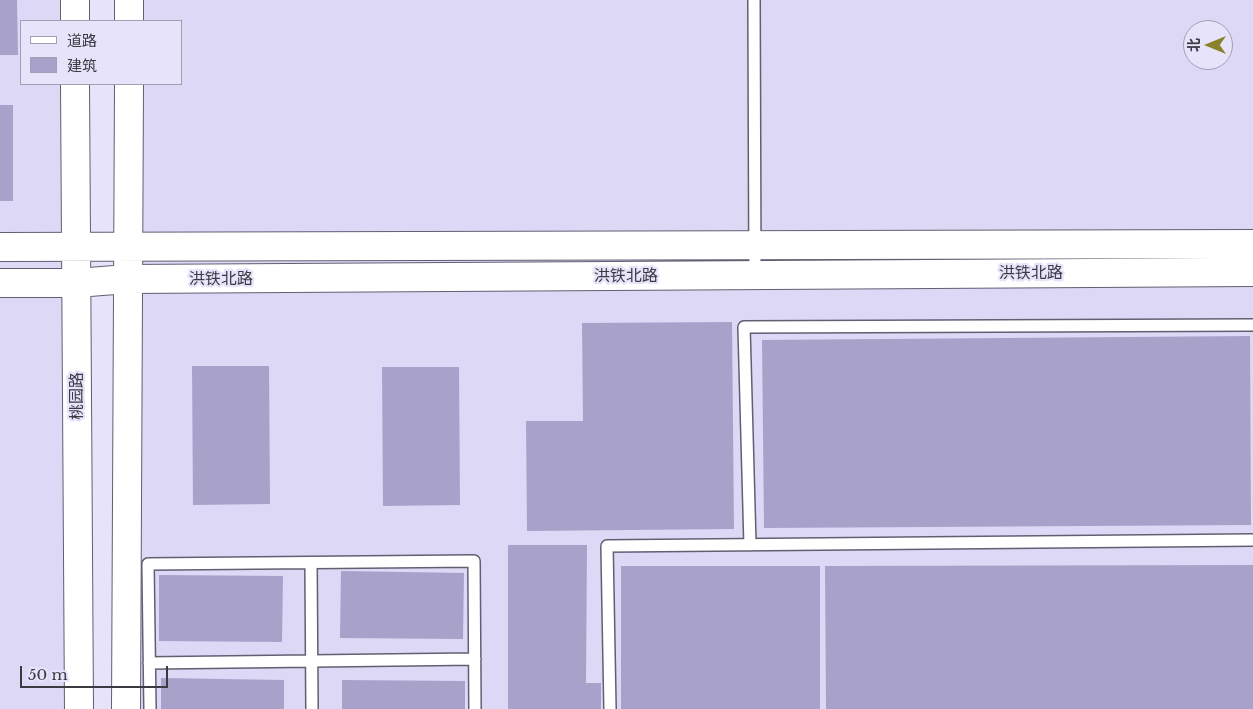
<!DOCTYPE html>
<html>
<head>
<meta charset="utf-8">
<style>
	body { margin:0 }
	#map { position:relative; width:1253px; height:709px; overflow:hidden; background:#e6e3fa; font-family:"Libre Baskerville","Noto Sans SC",serif }
	canvas { display:block }
	.legend { position:absolute; left:20px; top:20px; width:162px; height:65px; box-sizing:border-box; background:#e6e3fa; border:1px solid #a29fb1; margin:0; padding:6px 9px; list-style:none; font-size:15px; color:#3b3a43 }
	.legend li { display:flex; align-items:center; gap:10px; height:25px }
	.legend b { width:25px; border:1px solid #a29fb1 }
	.north { position:absolute; left:1183px; top:20px; width:50px; height:50px; box-sizing:border-box; background:#e6e3fa; border:1px solid #a29fb1; border-radius:50%; rotate:270deg; font-size:14px; font-weight:700; line-height:20px; text-align:center; color:#3b3a43 }
	.north::after { content:''; display:block; margin:auto; width:18px; height:22px; background:#8a832b; clip-path:polygon(50% 0,100% 100%,50% 72%,0 100%) }
	.scale { position:absolute; left:20px; top:666px; width:148px; height:22px; box-sizing:border-box; border:2px solid #3b3a43; border-top:0; padding-left:6px; font-size:15px; line-height:18px; white-space:nowrap; color:#3b3a43; -webkit-text-stroke:4px #e6e3fa; paint-order:stroke }
</style>
</head>
<body>
<div id="map">
<canvas width="1253" height="709"></canvas>
<ul class="legend">
<li><b style="height:6px;background:#fff"></b>道路</li>
<li><b style="height:14px;background:#a8a2ca"></b>建筑</li>
</ul>
<div class="north">北</div>
<div class="scale">50 m</div>
</div>
<script>
const c = document.querySelector('canvas').getContext('2d');
c.lineJoin = 'round';
function fillPath(path, color) { c.fillStyle = color; c.fill(path, 'evenodd'); }
function stroke(path, color, width, dash) { c.strokeStyle = color; c.lineWidth = width; c.lineCap = dash ? 'butt' : 'round'; c.setLineDash(dash || []); c.stroke(path); }
function label(font, color, halo, rows, align = 'center') {
  c.font = font + ' "Libre Baskerville","Noto Sans SC",serif'; c.lineWidth = 4.5; c.setLineDash([]); c.textBaseline = 'middle'; c.strokeStyle = halo; c.fillStyle = color; for (const [text, x, y, turn = 0] of rows) {
    c.save(); c.translate(x, y); c.rotate((+turn || 0) * Math.PI / 180); c.textAlign = isNaN(turn) ? turn : align; if (halo) c.strokeText(text, 0, 0); c.fillText(text, 0, 0); c.restore();
  }
}
fillPath(new Path2D(`
	M 0,0 L 75,0 L 75,21 L 21,21 L 21,84 L 75,84 L 68,709 L 0,709 Z
	M 129,0 L 1253,0 L 1253,709 L 127,709 L 129,84 L 181,84 L 181,21 L 129,21 ZM 1193,30 L 1223,30 L 1223,60 L 1193,60 Z`), '#dcd8f6');
fillPath(new Path2D(`
	M 0,0 L 17,0 L 18,55 L 0,55 Z
	M 0,105 L 13,105 L 13,201 L 0,201 Z
	M 732,322 L 734,529 L 527,531 L 526,421 L 583,421 L 582,323 Z
	M 1250,336 L 1251,525 L 764,528 L 762,340 Z
	M 192,366 L 269,366 L 270,504 L 193,505 Z
	M 382,367 L 459,367 L 460,505 L 383,506 Z
	M 508,545 L 587,545 L 586,683 L 601,683 L 601,709 L 508,709 Z
	M 1253,565 L 1253,709 L 826,709 L 825,566 Z
	M 621,566 L 820,566 L 820,709 L 621,709 Z
	M 341,571 L 464,573 L 463,639 L 340,638 Z
	M 159,575 L 283,576 L 282,642 L 159,641 Z
	M 161,678 L 284,680 L 284,709 L 161,709 Z
	M 342,680 L 465,681 L 465,709 L 342,709 Z`), '#a8a2ca');
const lane = new Path2D(`
	M 754,0 L 755,275
	M 750,545 L 744,327 L 1253,325
	M 311,563 L 312,709
	M 149,663 L 475,659
	M 150,709 L 148,564 L 474,561 L 475,709
	M 610,709 L 607,546 L 1253,540`);
const secondary = new Path2D(`
	M 75,0 L 75,21
	M 129,21 L 129,0
	M 75,84 L 79,709
	M 0,247 L 1253,244
	M 0,283 L 76,283 L 128,279 L 1253,272
	M 126,709 L 129,84`);
stroke(lane, '#625f72', 14);
stroke(secondary, '#625f72', 30);
stroke(lane, '#fff', 11);
stroke(secondary, '#fff', 28);
label('16px', '#3b3a43', '#e6e3fa', [
	["洪铁北路",1031,273],
	["洪铁北路",626,276],
	["洪铁北路",221,279],
	["桃园路",77,396,-90]
]);
</script>
</body>
</html>
